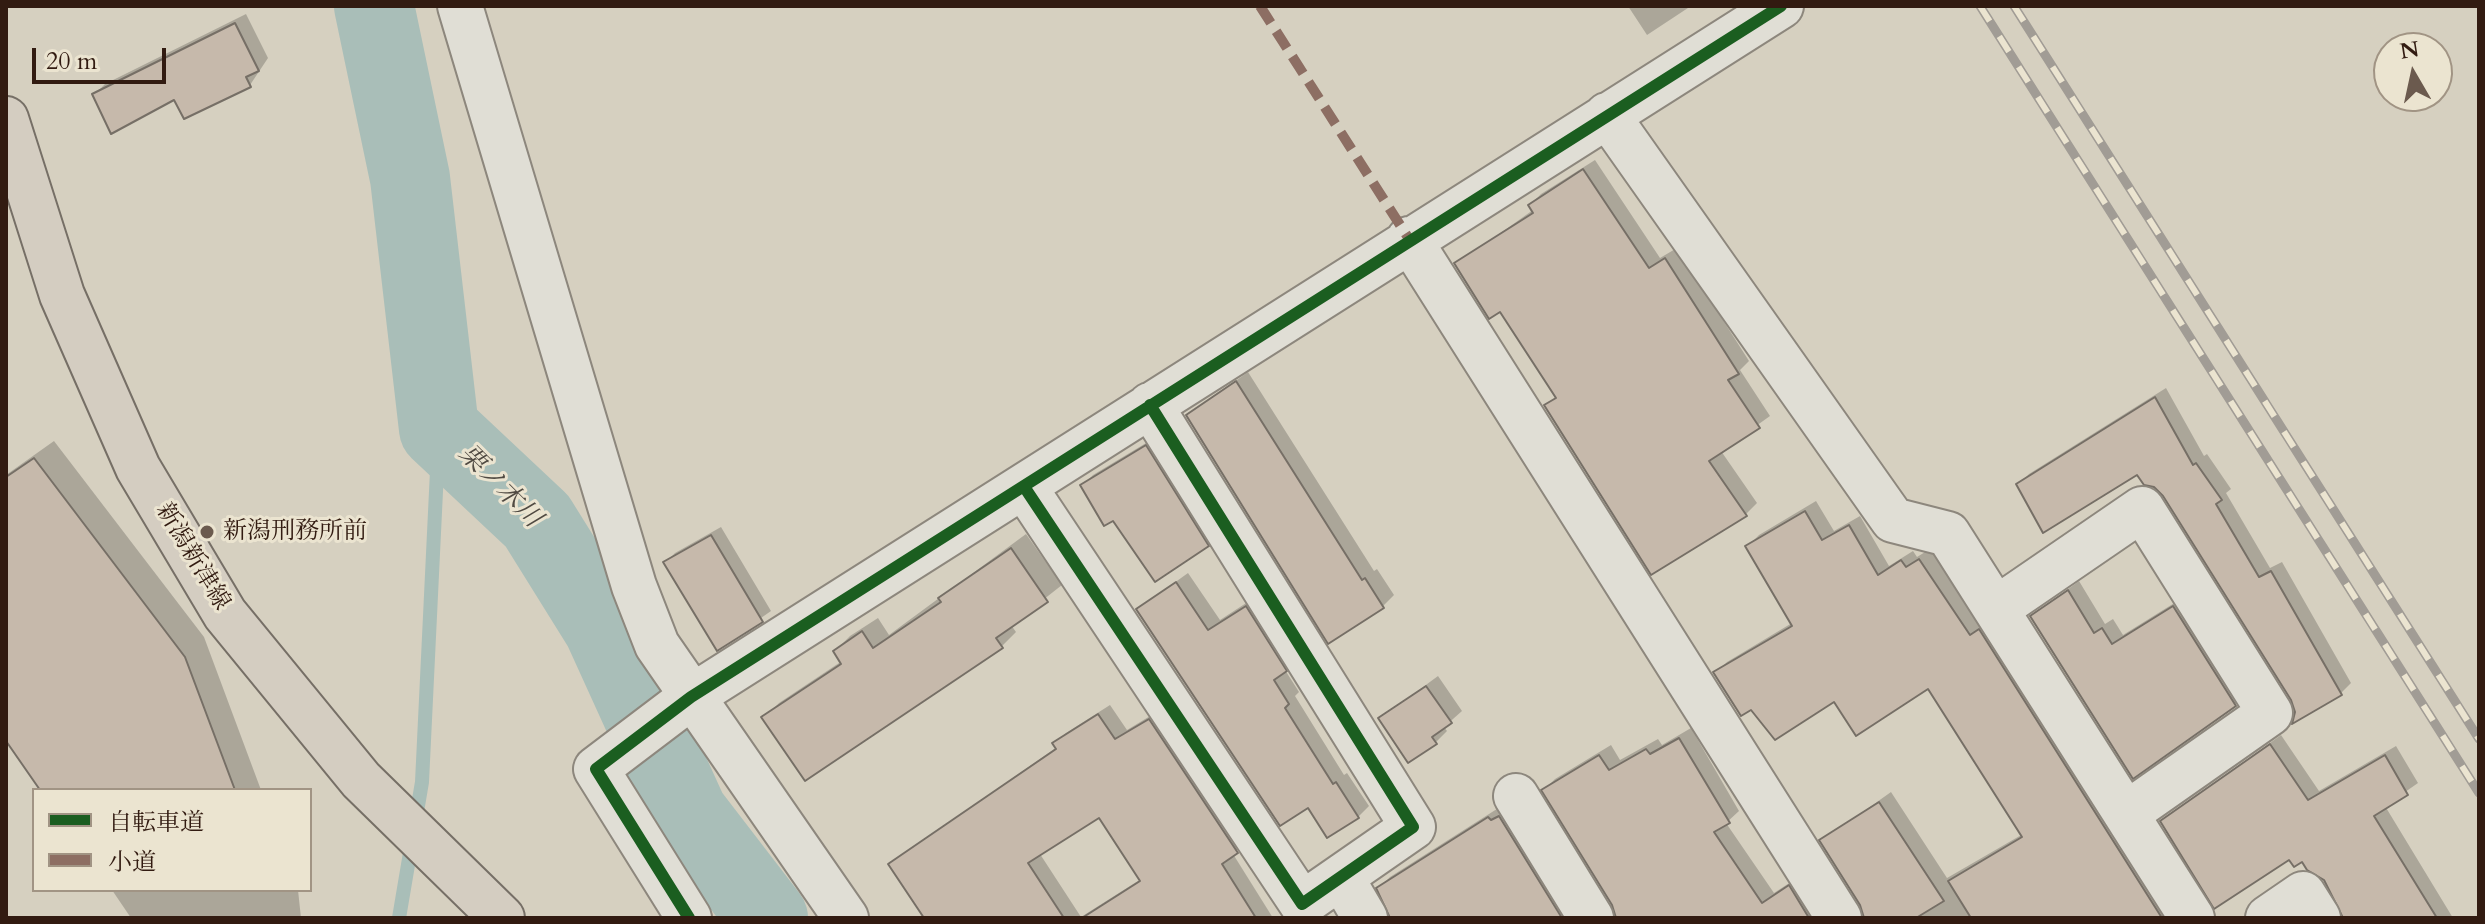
<!DOCTYPE html>
<html>
<head>
<meta charset="utf-8">
<style>
	body { margin:0 }
	#map { position:relative; width:2485px; height:924px; overflow:hidden; background:#d6d0c0; font-family:Cardo,"Noto Serif JP",serif }
	canvas { display:block }
	.frame { position:absolute; inset:0; border:8px solid #321b11; pointer-events:none }
	.legend { position:absolute; left:32px; top:788px; width:280px; height:104px; box-sizing:border-box; background:#ebe4d0; border:2px solid #a19484; margin:0; padding:10px 14px; list-style:none; font-size:24px; color:#321b11 }
	.legend li { display:flex; align-items:center; gap:16px; height:40px }
	.legend b { width:40px; border:2px solid #a19484 }
	.north { position:absolute; left:2373px; top:32px; width:80px; height:80px; box-sizing:border-box; background:#ebe4d0; border:2px solid #a19484; border-radius:50%; rotate:351deg; font-size:22px; font-weight:700; line-height:32px; text-align:center; color:#321b11 }
	.north::after { content:''; display:block; margin:auto; width:28px; height:36px; background:#6b5a4e; clip-path:polygon(50% 0,100% 100%,50% 72%,0 100%) }
	.scale { position:absolute; left:32px; top:48px; width:134px; height:36px; box-sizing:border-box; border:4px solid #321b11; border-top:0; padding-left:10px; font-size:24px; line-height:28px; white-space:nowrap; color:#321b11; -webkit-text-stroke:6px #ebe4d0; paint-order:stroke }
</style>
</head>
<body>
<div id="map">
<canvas width="2485" height="924"></canvas>
<div class="frame"></div>
<ul class="legend">
<li><b style="height:10px;background:#1b5e20"></b>自転車道</li>
<li><b style="height:10px;background:#8d6e63"></b>小道</li>
</ul>
<div class="north">N</div>
<div class="scale">20 m</div>
</div>
<script>
const c = document.querySelector('canvas').getContext('2d');
c.lineJoin = 'round';
function fillPath(path, color) { c.fillStyle = color; c.fill(path, 'evenodd'); }
function stroke(path, color, width, dash) { c.strokeStyle = color; c.lineWidth = width; c.lineCap = dash ? 'butt' : 'round'; c.setLineDash(dash || []); c.stroke(path); }
function label(font, color, halo, rows, align = 'center') {
  c.font = font + ' Cardo,"Noto Serif JP",serif'; c.lineWidth = 6; c.setLineDash([]); c.textBaseline = 'middle'; c.strokeStyle = halo; c.fillStyle = color; for (const [text, x, y, turn = 0] of rows) {
    c.save(); c.translate(x, y); c.rotate((+turn || 0) * Math.PI / 180); c.textAlign = isNaN(turn) ? turn : align; if (halo) c.strokeText(text, 0, 0); c.fillText(text, 0, 0); c.restore();
  }
}
fillPath(new Path2D(`
	M 1628,6 L 1691,6 L 1647,35 Z
	M 246,14 L 268,58 L 250,85 L 94,95 L 105,84 Z
	M 1595,160 L 1660,258 L 1677,248 L 1749,361 L 1740,370 L 1770,416 L 1721,451 L 1757,503 L 1746,514 L 1652,572 L 1547,406 L 1557,395 L 1501,309 L 1457,264 L 1533,210 L 1530,205 L 1541,194 Z
	M 1248,372 L 1374,571 L 1377,569 L 1394,595 L 1383,606 L 1188,415 Z
	M 2166,388 L 2204,456 L 2207,454 L 2231,489 L 2226,493 L 2270,568 L 2282,562 L 2351,683 L 2341,693 L 2297,712 L 2293,699 L 2165,494 L 2138,473 L 2018,485 L 2029,474 Z
	M 1156,437 L 1217,535 L 1207,545 L 1113,518 L 1083,485 L 1093,475 Z
	M 54,441 L 204,637 L 261,790 L 42,790 L 6,738 L 6,475 Z
	M 1816,501 L 1834,531 L 1860,516 L 1889,566 L 1913,551 L 1917,557 L 1930,549 L 2182,918 L 1866,918 L 1822,841 L 1891,792 L 1947,878 L 2023,834 L 1928,686 L 1752,707 L 1716,673 L 1727,662 L 1792,623 L 1748,546 L 1759,535 Z
	M 721,527 L 771,611 L 718,648 L 666,562 L 675,553 Z
	M 1026,534 L 1062,585 L 1011,625 L 1016,632 L 1001,647 L 764,718 L 779,703 L 842,661 L 835,651 L 850,636 L 878,618 L 889,635 Z
	M 1188,573 L 1220,620 L 1257,596 L 1296,659 L 1285,670 L 1299,692 L 1295,696 L 1344,775 L 1347,773 L 1369,806 L 1358,817 L 1308,805 L 1138,609 Z
	M 2079,581 L 2105,624 L 2113,619 L 2123,635 L 2184,597 L 2245,694 L 2235,705 L 2032,616 Z
	M 1438,676 L 1462,711 L 1444,727 L 1447,731 L 1436,742 L 1381,718 Z
	M 1110,705 L 1127,730 L 1160,710 L 1248,841 L 1233,854 L 1273,918 L 927,918 L 890,864 L 1057,747 L 1055,744 L 1066,733 ZM 1100,815 L 1141,879 L 1081,917 L 1040,854 Z
	M 1691,728 L 1739,811 L 1726,823 L 1774,893 L 1800,876 L 1827,918 L 1618,918 L 1614,905 L 1544,790 L 1555,779 L 1611,745 L 1620,760 L 1658,739 L 1662,745 Z
	M 2281,735 L 2319,791 L 2396,746 L 2418,783 L 2385,806 L 2453,918 L 2343,918 L 2326,879 L 2302,859 L 2162,821 Z
	M 1500,807 L 1579,918 L 1392,918 L 1379,888 L 1390,877 Z
	M 112,890 L 298,890 L 301,918 L 131,918 Z`), '#0003');
stroke(new Path2D(`
	M 399,918 L 422,782 L 439,429`), '#a9beb8', 14);
stroke(new Path2D(`
	M 374,6 L 410,178 L 439,429 L 537,521 L 603,627 L 688,814 L 768,918`), '#a9beb8', 80);
const building = new Path2D(`
	M 235,23 L 259,71 L 246,77 L 251,87 L 184,119 L 174,100 L 111,134 L 92,94 Z
	M 1583,169 L 1649,268 L 1665,258 L 1739,374 L 1728,380 L 1760,428 L 1709,461 L 1747,516 L 1651,575 L 1544,405 L 1556,398 L 1500,312 L 1489,319 L 1454,263 L 1533,213 L 1528,205 Z
	M 1236,381 L 1362,580 L 1365,578 L 1384,608 L 1328,644 L 1186,415 Z
	M 2155,397 L 2193,465 L 2196,463 L 2222,500 L 2216,504 L 2259,577 L 2271,571 L 2342,695 L 2292,724 L 2295,712 L 2291,700 L 2163,496 L 2154,487 L 2144,485 L 2137,475 L 2043,533 L 2016,484 Z
	M 1146,445 L 1209,546 L 1155,582 L 1113,521 L 1104,526 L 1080,485 Z
	M 34,458 L 185,657 L 235,790 L 40,790 L 6,741 L 6,477 Z
	M 1805,511 L 1822,540 L 1849,525 L 1878,575 L 1901,560 L 1906,567 L 1919,559 L 1970,635 L 1979,629 L 2162,918 L 1971,918 L 1948,881 L 2022,837 L 1928,689 L 1856,736 L 1834,702 L 1775,740 L 1751,710 L 1741,716 L 1713,672 L 1792,626 L 1745,546 Z
	M 711,535 L 763,622 L 717,651 L 663,562 Z
	M 1011,548 L 1048,602 L 996,638 L 1003,648 L 805,781 L 761,717 L 841,664 L 833,651 L 862,631 L 873,648 L 941,602 L 938,598 Z
	M 1176,582 L 1208,630 L 1246,606 L 1287,671 L 1274,680 L 1289,704 L 1285,708 L 1333,784 L 1336,782 L 1359,818 L 1327,838 L 1308,808 L 1280,826 L 1136,609 Z
	M 2068,590 L 2094,633 L 2102,628 L 2112,644 L 2173,606 L 2236,706 L 2133,779 L 2030,616 Z
	M 1426,686 L 1452,723 L 1432,737 L 1437,744 L 1408,763 L 1378,718 Z
	M 1098,714 L 1115,739 L 1149,719 L 1238,853 L 1222,864 L 1256,918 L 1082,918 L 1140,881 L 1099,818 L 1028,863 L 1064,918 L 924,918 L 888,864 L 1056,749 L 1052,743 Z
	M 1679,738 L 1730,823 L 1714,832 L 1762,903 L 1789,885 L 1809,918 L 1616,918 L 1612,905 L 1541,790 L 1599,755 L 1609,770 L 1646,749 L 1650,754 Z
	M 2270,744 L 2308,800 L 2385,755 L 2408,795 L 2374,816 L 2437,918 L 2343,918 L 2324,880 L 2307,870 L 2302,862 L 2294,867 L 2289,860 L 2214,909 L 2160,821 Z
	M 1879,802 L 1944,901 L 1916,918 L 1864,918 L 1860,905 L 1819,840 Z
	M 1499,816 L 1562,918 L 1390,918 L 1376,888 L 1488,817 L 1491,820 Z`);
fillPath(building, '#c6b9ab');
stroke(building, '#766f66', 2);
const minor = new Path2D(`
	M 460,6 L 634,586 L 657,645 L 846,918
	M 1607,115 L 1893,520 L 1948,534 L 2192,918
	M 1409,239 L 1839,918
	M 1025,488 L 1302,904 L 1413,827 L 1150,405
	M 1996,609 L 2142,509 L 2270,713 L 2126,814
	M 1516,796 L 1591,918
	M 1341,877 L 1365,918
	M 689,918 L 596,769 L 691,697 L 1781,6
	M 2268,918 L 2303,894 L 2318,918`);
const primary = new Path2D(`
	M 6,119 L 62,295 L 138,468 L 225,614 L 361,780 L 502,918`);
stroke(minor, '#8d877d', 48);
stroke(primary, '#766f66', 48);
stroke(minor, '#e0ded5', 44);
stroke(primary, '#d4cdc1', 44);
const rail = new Path2D(`
	M 1980,6 L 2479,793
	M 2014,6 L 2479,739`);
stroke(rail, '#a19c95', 9);
stroke(rail, '#ebe4d0', 6, [18]);
stroke(new Path2D(`
	M 1260,6 L 1409,239`), '#8d6e63', 10, [20, 10]);
stroke(new Path2D(`
	M 1025,488 L 1302,904 L 1413,827 L 1150,405
	M 689,918 L 596,769 L 691,697 L 1781,6`), '#1b5e20', 12);
for (const [x, y, r, color] of [
	[207,532,8,"#6b5a4e"]
]) { const dot = new Path2D(); dot.arc(x, y, r, 0, 2 * Math.PI); c.fillStyle = color; c.fill(dot); stroke(dot, '#ebe4d0', 3); }
label('24px', '#321b11', '#ebe4d0', [
	["新潟刑務所前",223,532]
], 'left');
label('24px', '#321b11', '#ebe4d0', [
	["新潟新津線",192,557,59]
]);
label('italic 26px', '#504a42', '#ebe4d0', [
	["栗ノ木川",499,487,45]
]);
</script>
</body>
</html>
